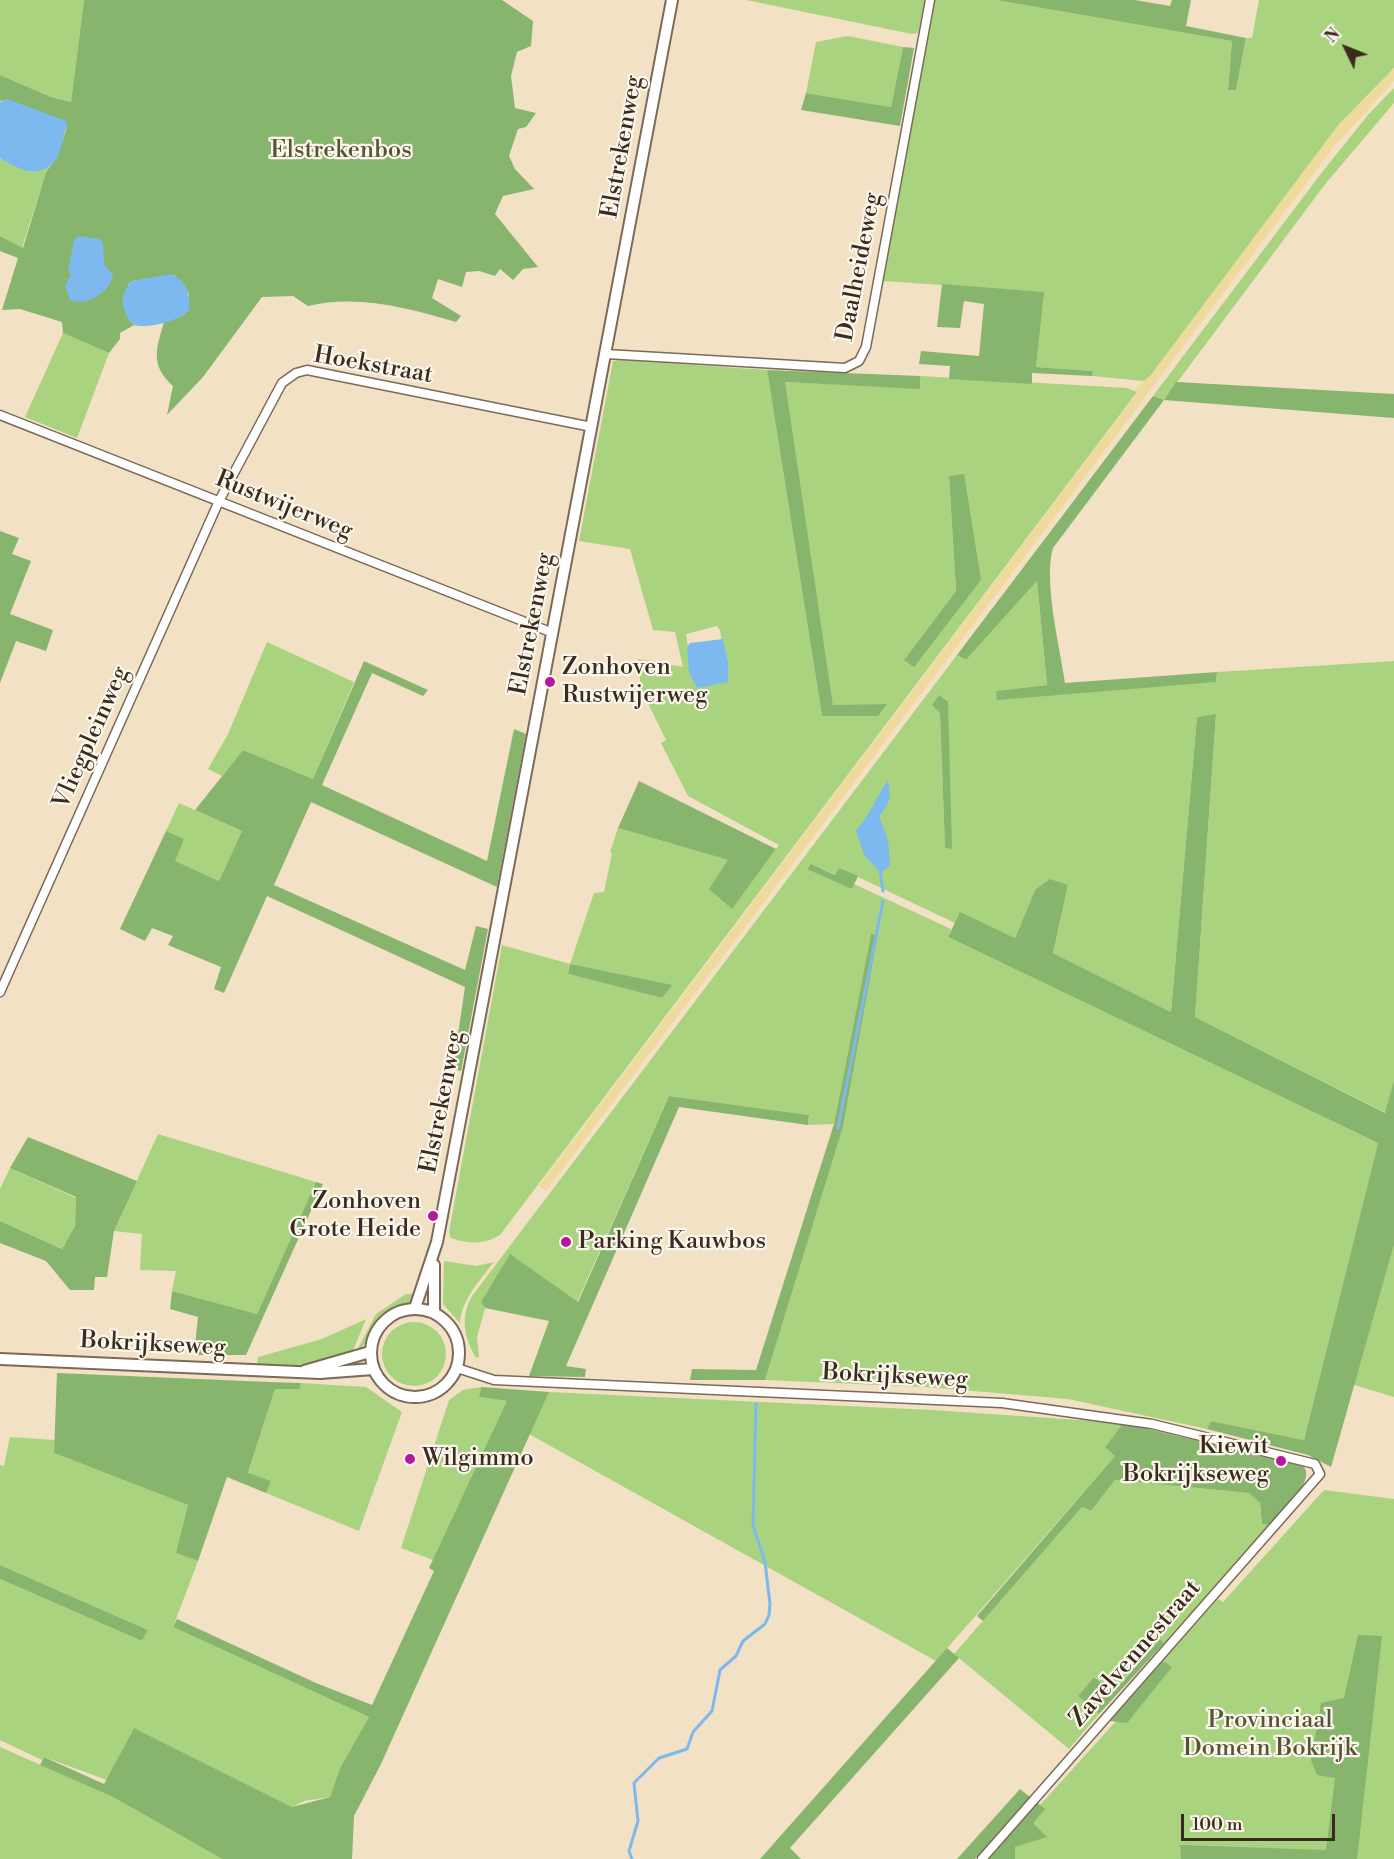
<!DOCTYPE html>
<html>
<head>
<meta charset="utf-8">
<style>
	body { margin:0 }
	#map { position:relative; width:1394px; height:1859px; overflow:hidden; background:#f2e1c4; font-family:"Libre Bodoni",serif }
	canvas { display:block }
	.north { position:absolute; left:1316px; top:18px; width:60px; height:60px; -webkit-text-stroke:4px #fbf7ec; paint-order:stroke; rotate:313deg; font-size:16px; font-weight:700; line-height:24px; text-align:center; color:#3b2a1e }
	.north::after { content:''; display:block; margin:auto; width:21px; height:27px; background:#3b2a1e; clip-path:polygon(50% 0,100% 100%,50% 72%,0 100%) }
	.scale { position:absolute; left:1181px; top:1814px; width:154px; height:27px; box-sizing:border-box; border:3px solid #3b2a1e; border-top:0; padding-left:8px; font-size:18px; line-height:21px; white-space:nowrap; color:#3b2a1e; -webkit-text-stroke:4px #fbf7ec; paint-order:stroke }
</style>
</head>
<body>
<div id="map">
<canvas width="1394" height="1859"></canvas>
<div class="north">N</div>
<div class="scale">100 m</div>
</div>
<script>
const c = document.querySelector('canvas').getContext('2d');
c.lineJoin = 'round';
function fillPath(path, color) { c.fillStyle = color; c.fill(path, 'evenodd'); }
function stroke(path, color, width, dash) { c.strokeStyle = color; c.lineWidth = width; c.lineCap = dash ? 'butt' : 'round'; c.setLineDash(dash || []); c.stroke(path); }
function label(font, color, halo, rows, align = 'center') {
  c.font = font + ' "Libre Bodoni",serif'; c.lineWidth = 4.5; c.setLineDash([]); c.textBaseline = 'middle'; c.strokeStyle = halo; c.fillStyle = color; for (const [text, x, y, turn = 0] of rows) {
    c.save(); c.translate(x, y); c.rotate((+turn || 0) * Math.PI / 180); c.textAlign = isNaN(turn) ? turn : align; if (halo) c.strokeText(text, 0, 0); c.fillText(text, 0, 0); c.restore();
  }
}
fillPath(new Path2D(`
	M 0,0 L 84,0 L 71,102 L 51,97 L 0,75 Z
	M 746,0 L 925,0 L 918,33 L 912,34 Z
	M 934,0 L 996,0 L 1232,41 L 1228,89 L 1236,90 L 1246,38 L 1252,38 L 1259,0 L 1394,0 L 1394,68 L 1339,125 L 1151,375 L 1144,381 L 1092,376 L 1092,371 L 1036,367 L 1043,292 L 883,281 Z
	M 848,36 L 903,47 L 891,107 L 806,93 L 816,42 Z
	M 1394,88 L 1394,103 L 1326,183 L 1164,400 L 1153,396 L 1323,171 L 1368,115 Z
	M 0,158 C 20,171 36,174 56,159 L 46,172 L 22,248 L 0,236 Z
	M 63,333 L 109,353 L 77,438 L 25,417 Z
	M 620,360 L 767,370 L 822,716 L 886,704 L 833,706 L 784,382 L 919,388 L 920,376 L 1127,388 L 1137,392 L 500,1235 C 483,1245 469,1244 451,1238 L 449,1232 L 502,945 L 570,964 L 594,893 L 604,892 L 612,853 L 610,852 L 618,828 L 728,860 L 732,908 L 779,845 L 688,796 L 661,743 L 666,740 L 641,689 L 638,659 L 683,667 L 675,632 L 653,630 L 630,549 L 579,541 L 613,361 ZM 949,477 L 981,580 L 904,660 L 956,591 ZM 717,626 L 720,630 L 727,678 L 693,680 L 686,634 ZM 570,964 L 571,964 L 662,998 L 568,974 Z
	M 1037,581 L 1047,685 L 996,691 L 1216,682 L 1217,672 L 1394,661 L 1394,1080 L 1386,1113 L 1195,1017 L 1216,715 L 1197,717 L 1171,1012 L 1053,953 L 1068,885 L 1035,890 L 1015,938 L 960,913 L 955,923 L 839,868 L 836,875 L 811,864 L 852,889 L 854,884 L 951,929 L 948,937 L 1378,1143 L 1304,1440 L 1211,1421 L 1207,1429 L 1068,1399 L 926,1387 L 765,1380 L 843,1127 L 877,933 L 871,934 L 834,1124 L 808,1125 L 809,1115 L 669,1096 L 577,1302 L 493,1283 L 481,1302 L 485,1308 L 477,1337 L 479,1357 L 476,1358 C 464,1337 460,1318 472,1296 L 957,655 L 966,660 ZM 940,713 L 951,849 L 945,848 Z
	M 267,642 L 354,682 L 313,779 L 243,750 L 222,776 L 208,769 L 228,734 Z
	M 179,803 L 242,831 L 219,881 L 174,861 L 166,831 Z
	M 158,1134 L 316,1182 L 257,1314 L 172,1291 L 176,1271 L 140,1270 L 142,1234 L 114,1231 Z
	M 10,1168 L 76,1198 L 75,1226 L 62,1249 L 0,1221 L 0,1189 Z
	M 1394,1245 L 1394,1397 L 1354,1385 Z
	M 444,1261 L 476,1266 L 494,1262 C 480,1281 462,1298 460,1323 L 443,1304 Z
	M 406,1294 L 417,1294 C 409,1308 394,1308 382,1318 C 369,1328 370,1343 356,1352 L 376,1314 Z
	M 366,1319 L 352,1353 L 299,1365 L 257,1365 L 258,1357 L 322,1339 Z
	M382 1354a32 32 0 1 1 64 0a32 32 0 1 1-64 0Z
	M 301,1383 L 366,1387 L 402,1412 L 359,1531 L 266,1493 L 271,1481 L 248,1474 L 275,1389 L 300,1389 Z
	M 481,1387 L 479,1397 L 508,1401 L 433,1560 L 401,1548 L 449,1400 L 463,1390 Z
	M 549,1392 L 932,1410 L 1123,1423 L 1105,1447 L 1116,1455 L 936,1661 L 529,1434 Z
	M 10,1437 L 55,1440 L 54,1453 L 188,1505 L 177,1553 L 198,1561 L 173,1627 L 369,1717 L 340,1768 L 330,1797 L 304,1801 L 292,1807 L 134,1728 L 107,1780 L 44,1757 L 42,1760 L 0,1740 L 0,1579 L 142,1641 L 148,1630 L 0,1565 L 0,1465 L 4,1466 Z
	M 1115,1480 L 1250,1493 L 1260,1503 L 1262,1524 L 1271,1525 L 1164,1643 L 1160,1639 L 1112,1692 L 1094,1677 L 1078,1696 L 1099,1714 L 1069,1749 L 954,1654 L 1082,1507 L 1091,1511 Z
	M 1324,1490 L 1394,1499 L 1394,1859 L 991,1859 L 1167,1665 L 1163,1661 L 1218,1599 L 1223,1602 Z
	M 0,1747 L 113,1797 L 222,1859 L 0,1859 Z`), '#aad37f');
fillPath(new Path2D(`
	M 84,0 L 502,0 L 533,21 L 531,46 L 517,52 L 511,76 L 515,108 L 536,113 L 526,127 L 518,129 L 509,156 L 515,169 L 534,189 L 503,196 L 495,214 L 538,267 L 523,269 L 513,280 L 500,269 L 495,276 L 479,271 L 466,272 L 462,287 L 438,279 L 432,298 L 461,316 L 456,322 C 409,308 357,294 308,306 L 293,296 L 262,297 L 203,377 L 167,415 L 173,386 C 150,365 156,350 164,322 L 185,314 L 189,294 L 175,275 L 132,281 L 128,285 L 129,320 L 134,325 L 120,333 L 120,339 L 109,353 L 63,333 L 62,322 L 20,309 L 2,310 L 18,258 L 0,251 L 0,236 L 23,248 L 46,172 L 56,159 L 67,127 L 7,100 L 0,101 L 0,75 L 51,97 L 71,102 Z
	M 996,0 L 1135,0 L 1170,6 L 1172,0 L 1191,0 L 1186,26 L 1246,38 L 1236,90 L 1228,90 L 1232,41 Z
	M 903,47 L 914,48 L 900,126 L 801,110 L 806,93 L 891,107 Z
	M 942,284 L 1044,292 L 1036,367 L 1093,371 L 1092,376 L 1032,373 L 1032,384 L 949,379 L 950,366 L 919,364 L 921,351 L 979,356 L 984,304 L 964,301 L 960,328 L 937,327 Z
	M 767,370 L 920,376 L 920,389 L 785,382 L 833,705 L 887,704 L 878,716 L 822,716 Z
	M 1176,382 L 1394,394 L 1394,418 L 1164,400 L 1053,548 C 1043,580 1060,648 1065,683 L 1217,672 L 1216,682 L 997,700 L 996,691 L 1047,685 L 1037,581 L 966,660 L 957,655 L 1153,396 L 1164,400 Z
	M 964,474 L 981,580 L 914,667 L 904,660 L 956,591 L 949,476 Z
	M 0,531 L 19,538 L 12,554 L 31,561 L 10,614 L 53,630 L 46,651 L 16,641 L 0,683 Z
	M 364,661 L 428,690 L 423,696 L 372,673 L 322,785 L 487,861 L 514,729 L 526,734 L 497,887 L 311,802 L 274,885 L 465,970 L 476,926 L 488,929 L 461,1071 L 453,1069 L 465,987 L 267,896 L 224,993 L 214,989 L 221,967 L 168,945 L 173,936 L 152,928 L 145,941 L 120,929 L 166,831 L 184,839 L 175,861 L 219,881 L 242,831 L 195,810 L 243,750 L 313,779 Z
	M 939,695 L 948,702 L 952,849 L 945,848 L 940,713 L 932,705 Z
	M 1216,714 L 1195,1017 L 1385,1113 L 1394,1080 L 1394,1245 L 1331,1467 L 1308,1455 L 1207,1429 L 1211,1421 L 1304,1440 L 1378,1143 L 948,937 L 960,912 L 1015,938 L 1035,890 L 1050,879 L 1068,885 L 1053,953 L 1171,1012 L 1197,717 Z
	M 639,781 L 776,849 L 732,909 L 709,889 L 728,860 L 618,828 Z
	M 811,864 L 835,875 L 839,868 L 858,876 L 852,889 L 807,869 Z
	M 878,933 L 843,1127 L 765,1380 L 690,1380 L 692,1369 L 756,1370 L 834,1124 L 871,934 Z
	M 570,964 L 672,985 L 662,998 L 568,974 Z
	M 669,1096 L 809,1115 L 808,1125 L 679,1107 L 566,1366 L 586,1369 L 585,1377 L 529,1376 L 549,1321 L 485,1308 L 481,1302 L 510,1254 L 578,1302 Z
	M 28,1137 L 137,1181 L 114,1231 L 107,1277 L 95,1277 L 94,1290 L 70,1290 L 46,1261 L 0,1243 L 0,1221 L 62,1249 L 75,1226 L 76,1197 L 10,1168 Z
	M 316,1182 L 323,1184 L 246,1355 L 194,1355 L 198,1317 L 170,1309 L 172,1291 L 257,1314 Z
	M 57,1373 L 269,1382 L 301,1383 L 300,1389 L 275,1389 L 248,1473 L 271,1481 L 266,1493 L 227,1477 L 198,1561 L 176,1553 L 188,1505 L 54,1453 Z
	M 481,1387 L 549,1392 L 381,1764 L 354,1816 L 352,1859 L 222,1859 L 113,1797 L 40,1765 L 44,1757 L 104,1784 L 134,1728 L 292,1807 L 330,1797 L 340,1768 L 369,1717 L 173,1627 L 177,1619 L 316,1683 L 372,1705 L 434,1571 L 429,1568 L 507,1401 L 479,1397 Z
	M 1123,1423 L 1303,1466 C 1317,1481 1281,1512 1271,1525 L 1262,1524 L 1260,1503 L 1249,1493 L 1115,1480 L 1091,1511 L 1082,1507 L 983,1621 L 977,1616 L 1115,1456 L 1105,1447 Z
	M 0,1565 L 148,1630 L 142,1641 L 0,1579 Z
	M 1358,1635 L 1382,1636 L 1357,1859 L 1181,1859 L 1180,1845 L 1326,1850 L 1335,1778 L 1317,1775 L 1311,1760 L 1321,1703 L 1344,1698 Z
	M 1160,1639 L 1164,1643 L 1099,1714 L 1078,1696 L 1094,1677 L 1113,1692 Z
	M 947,1648 L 959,1658 L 790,1848 L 801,1859 L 760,1859 Z
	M 1163,1661 L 1172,1667 L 1127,1723 L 1110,1721 Z
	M 1020,1789 L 1045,1809 L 1033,1823 L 1047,1837 L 1015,1847 L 1015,1859 L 989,1859 L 999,1848 L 991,1841 L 975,1859 L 957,1859 Z`), '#87b56e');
fillPath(new Path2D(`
	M 1394,68 L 1394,81 L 1333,148 L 546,1191 L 539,1186 L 1137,393 L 1134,390 L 1151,375 L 1339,124 Z`), '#eeda9e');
fillPath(new Path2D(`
	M 7,99 L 66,121 L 67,127 C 62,136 62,151 56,159 C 41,181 17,169 0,158 L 0,102 Z
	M 79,236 L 99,239 L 103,242 L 104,265 L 113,274 C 111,292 86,307 70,300 L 65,286 L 71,274 L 68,272 L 74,240 Z
	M 171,274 C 185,279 191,295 189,310 C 180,321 148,329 134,325 C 121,312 118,295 132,281 Z
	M 723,639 L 728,662 L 728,682 L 697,688 L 689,673 L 687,647 L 690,643 Z
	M 888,780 C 891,796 891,803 879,816 L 888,840 L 890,865 L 881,873 L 864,855 L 856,830 C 870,816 876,797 888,780 Z`), '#7db9ef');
stroke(new Path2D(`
	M 880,871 L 883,891
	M 838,1128 L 883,901
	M 632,1859 L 629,1851 L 638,1821 L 634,1783 L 659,1758 L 687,1749 L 693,1732 L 712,1711 L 720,1670 L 736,1656 L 743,1641 L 765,1624 L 769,1615 L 770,1604 L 765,1562 L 753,1525 L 756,1404`), '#7db9ef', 3);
const minor = new Path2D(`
	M 606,354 L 845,368 L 859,361 L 866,347 L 930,0
	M 0,415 L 553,633
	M 0,992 L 219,501 L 282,383 L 296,373 L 307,370 L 592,427
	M 457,1368 L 494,1380 L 1002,1403 L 1152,1424 L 1315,1464 L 1320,1474 L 982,1859`);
const tertiary = new Path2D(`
	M 434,1265 L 434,1313
	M 415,1308 L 437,1242 L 672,0
	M371 1353a44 44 0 1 1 88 0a44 44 0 1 1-88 0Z
	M 0,1359 L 320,1373 L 373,1369
	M 304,1371 L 370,1352`);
stroke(minor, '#7b6a58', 11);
stroke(tertiary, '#7b6a58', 14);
stroke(minor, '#fff', 8);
stroke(tertiary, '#fff', 10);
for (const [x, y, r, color] of [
	[550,682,6,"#b5179e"],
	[433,1216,6,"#b5179e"],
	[566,1242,6,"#b5179e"],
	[410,1459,6,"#b5179e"],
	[1281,1461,6,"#b5179e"]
]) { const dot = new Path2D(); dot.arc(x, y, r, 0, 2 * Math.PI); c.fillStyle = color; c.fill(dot); stroke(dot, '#fbf7ec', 2); }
label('24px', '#3b2a1e', '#fbf7ec', [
	["Elstrekenweg",623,147,-80],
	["Daalheideweg",860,267,-79],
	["Hoekstraat",373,366,10],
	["Rustwijerweg",284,506,22],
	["Elstrekenweg",533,624,-79],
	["Vliegpleinweg",92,738,-66],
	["Elstrekenweg",443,1102,-79],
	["Bokrijkseweg",153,1345,3],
	["Bokrijkseweg",895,1377,3],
	["Zavelvennestraat",1136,1654,-49]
]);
label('24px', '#575436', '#fbf7ec', [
	["Elstrekenbos",341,151],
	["Provinciaal",1270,1721],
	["Domein Bokrijk",1270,1749]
]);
label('24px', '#3b2a1e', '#fbf7ec', [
	["Zonhoven",562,668],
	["Rustwijerweg",562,696],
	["Zonhoven",421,1202,"right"],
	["Grote Heide",421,1230,"right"],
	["Parking Kauwbos",578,1242],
	["Kiewit",1269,1447,"right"],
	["Bokrijkseweg",1269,1475,"right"],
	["Wilgimmo",422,1459]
], 'left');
</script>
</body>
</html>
